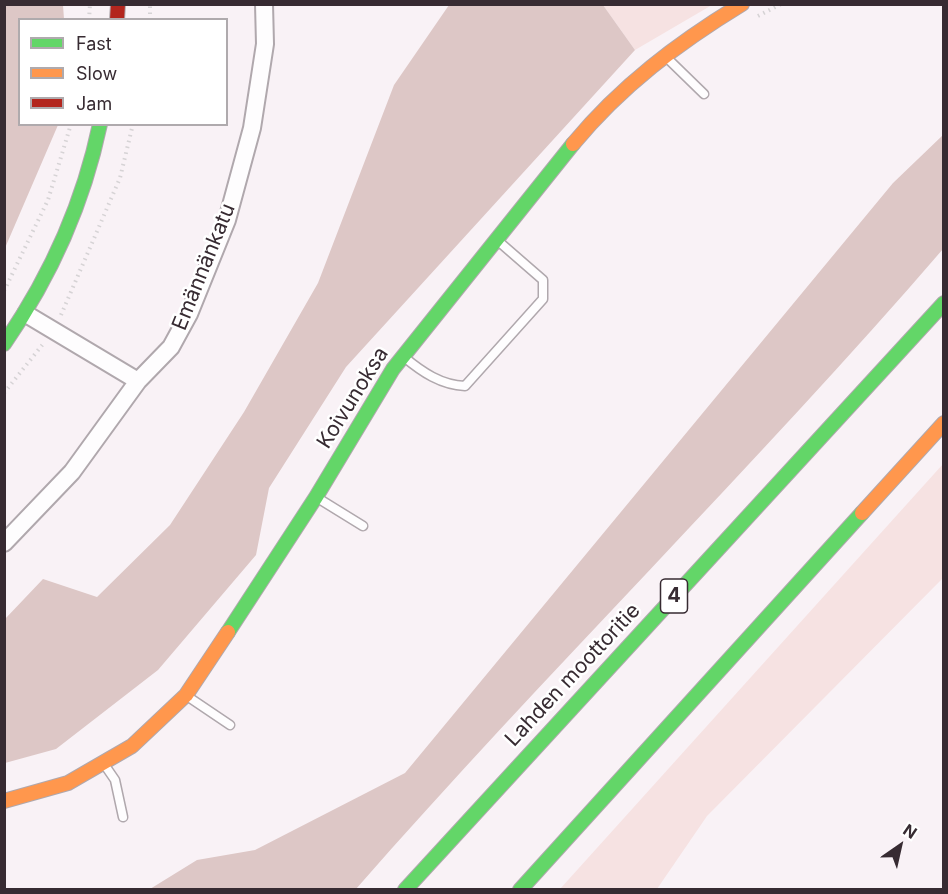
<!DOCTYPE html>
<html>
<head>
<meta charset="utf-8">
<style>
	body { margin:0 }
	#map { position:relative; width:948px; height:894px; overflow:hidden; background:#f9f2f6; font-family:Inter,sans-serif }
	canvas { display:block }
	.frame { position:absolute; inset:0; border:6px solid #372b32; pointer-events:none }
	.legend { position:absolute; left:18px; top:18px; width:210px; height:108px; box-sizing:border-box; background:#fff; border:2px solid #afaaad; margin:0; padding:8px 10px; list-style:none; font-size:18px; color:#372b32 }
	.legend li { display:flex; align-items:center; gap:12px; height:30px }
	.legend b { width:30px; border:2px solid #afaaad }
	.north { position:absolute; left:870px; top:816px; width:60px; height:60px; -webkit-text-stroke:4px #fff; paint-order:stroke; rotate:34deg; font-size:16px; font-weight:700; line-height:24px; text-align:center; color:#372b32 }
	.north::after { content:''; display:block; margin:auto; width:21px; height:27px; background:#372b32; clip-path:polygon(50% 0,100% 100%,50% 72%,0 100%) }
</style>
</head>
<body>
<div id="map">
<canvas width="948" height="894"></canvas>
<div class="frame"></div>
<ul class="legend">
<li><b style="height:8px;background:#63d668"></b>Fast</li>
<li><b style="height:8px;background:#ff974d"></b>Slow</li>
<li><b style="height:8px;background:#b3261e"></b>Jam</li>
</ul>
<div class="north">N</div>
</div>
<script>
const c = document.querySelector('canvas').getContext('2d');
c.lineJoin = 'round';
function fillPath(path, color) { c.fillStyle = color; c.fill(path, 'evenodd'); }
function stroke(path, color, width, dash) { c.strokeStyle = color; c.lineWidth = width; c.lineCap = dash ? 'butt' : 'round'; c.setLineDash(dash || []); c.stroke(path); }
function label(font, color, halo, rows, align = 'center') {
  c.font = font + ' Inter,sans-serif'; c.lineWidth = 5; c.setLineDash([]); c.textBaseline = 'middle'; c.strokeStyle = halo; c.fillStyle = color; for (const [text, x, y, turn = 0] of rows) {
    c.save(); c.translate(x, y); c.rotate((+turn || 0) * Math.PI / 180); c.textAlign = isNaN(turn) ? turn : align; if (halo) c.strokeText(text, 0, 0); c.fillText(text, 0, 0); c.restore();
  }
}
fillPath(new Path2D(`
	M 603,5 L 712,5 L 635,50 Z
	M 943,464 L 943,578 L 707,816 L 657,889 L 560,889 Z`), '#f6e2e2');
fillPath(new Path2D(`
	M 5,4 L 63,5 L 64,19 L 20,20 L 20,124 L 58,125 L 5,248 Z
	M 449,5 L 603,5 L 635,50 L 346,367 L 269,488 L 256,555 L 158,670 L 56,749 L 5,763 L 5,619 L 43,579 L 97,597 L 170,525 L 244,412 L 318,283 L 394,85 Z
	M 943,135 L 943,249 C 754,468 547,671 356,889 L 150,889 L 197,860 L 255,850 L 405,773 L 893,183 Z`), '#ddc7c6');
const lane = new Path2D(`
	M 666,57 L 704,94
	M 404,357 C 422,372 441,385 465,386 L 543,299 L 543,280 L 497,240
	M 316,497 L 363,526
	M 187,696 L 230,725
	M 104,764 L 115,780 L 123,817`);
const street = new Path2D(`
	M 26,314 L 138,381
	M 4,543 L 72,472 L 138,381 L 171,347 L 189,314 L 227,220 L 252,128 L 265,44 L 264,4`);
const fast = new Path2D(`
	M 4,344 C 51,276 83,205 100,124
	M 228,632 L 316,497 L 393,369 L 573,144
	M 405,890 L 944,303
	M 520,890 L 862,513`);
const slow = new Path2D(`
	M 573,144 C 621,86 678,43 742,4
	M 862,513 L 944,423
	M 4,801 L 68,783 L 132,746 L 186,695 L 228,632`);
const jam = new Path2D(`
	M 117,20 L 118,4`);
stroke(lane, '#b0a8ad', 11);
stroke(street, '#b0a8ad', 20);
stroke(fast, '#b0a8ad', 16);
stroke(slow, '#b0a8ad', 16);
stroke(jam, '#b0a8ad', 16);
stroke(new Path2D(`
	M 758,16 L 781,4
	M 89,20 L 90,4
	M 150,20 L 150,4
	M 4,291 L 48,200 L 71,124
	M 61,315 L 120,178 L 133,124
	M 4,393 L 43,344`), '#d6d3d5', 4, [1.5, 4.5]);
stroke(lane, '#fefdfe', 8);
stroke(street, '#fefdfe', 16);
stroke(fast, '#63d668', 14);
stroke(slow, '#ff974d', 14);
stroke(jam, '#b3261e', 14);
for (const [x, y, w] of [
	[674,596,27]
]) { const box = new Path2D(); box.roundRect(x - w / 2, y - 17, w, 34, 4.5); c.fillStyle = '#fff'; c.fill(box); stroke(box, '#372b32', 1.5); }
label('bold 20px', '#372b32', null, [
	["4",674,596]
]);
label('21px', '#372b32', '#fff', [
	["Emännänkatu",204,267,-68],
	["Koivunoksa",353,398,-58],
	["Lahden moottoritie",573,675,-47]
]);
</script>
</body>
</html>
